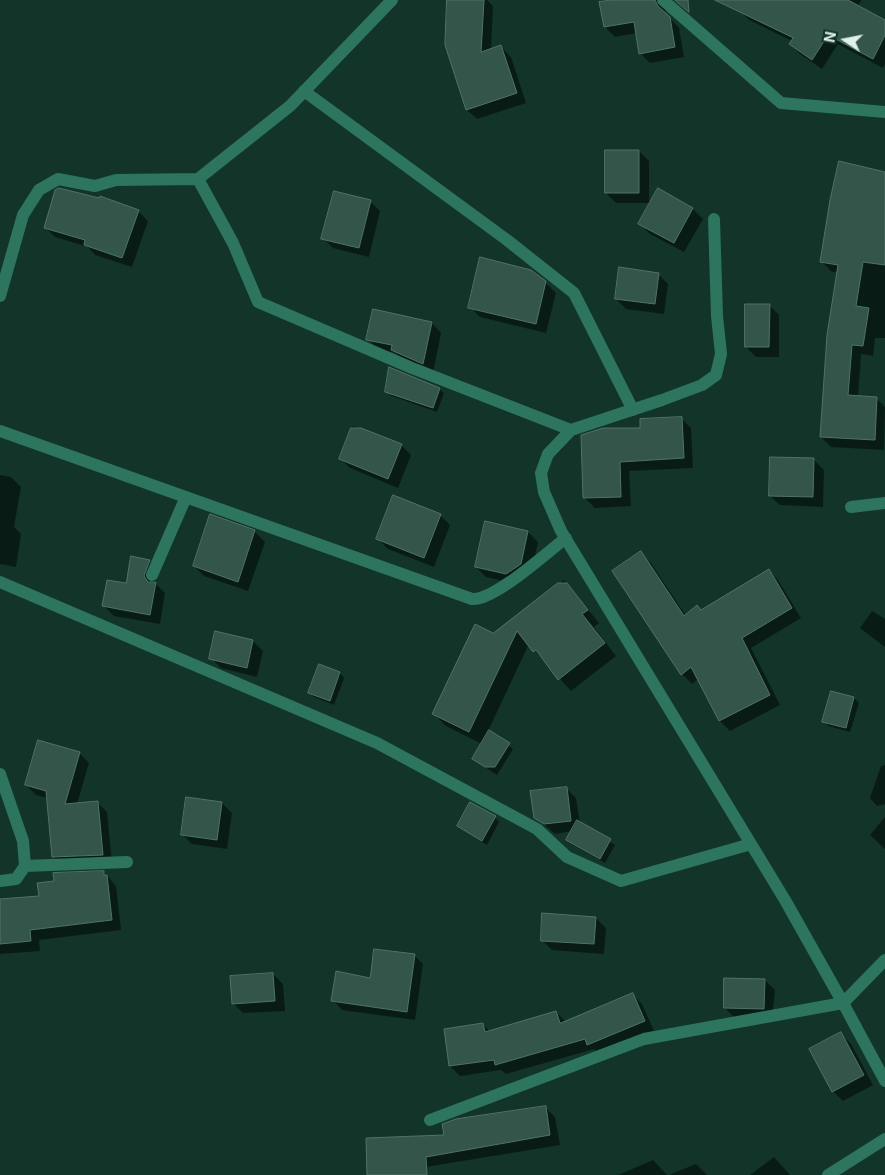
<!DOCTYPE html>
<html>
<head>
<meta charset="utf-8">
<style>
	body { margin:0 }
	#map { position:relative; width:885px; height:1175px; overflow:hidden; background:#123429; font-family:Inter,sans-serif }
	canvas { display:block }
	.north { position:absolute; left:820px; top:15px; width:50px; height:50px; -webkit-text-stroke:4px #123429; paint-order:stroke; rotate:281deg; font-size:14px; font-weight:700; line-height:20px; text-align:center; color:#dff1e9 }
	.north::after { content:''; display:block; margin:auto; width:18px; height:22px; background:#dff1e9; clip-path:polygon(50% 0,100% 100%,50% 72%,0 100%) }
</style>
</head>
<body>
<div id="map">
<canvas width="885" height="1175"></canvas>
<div class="north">N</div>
</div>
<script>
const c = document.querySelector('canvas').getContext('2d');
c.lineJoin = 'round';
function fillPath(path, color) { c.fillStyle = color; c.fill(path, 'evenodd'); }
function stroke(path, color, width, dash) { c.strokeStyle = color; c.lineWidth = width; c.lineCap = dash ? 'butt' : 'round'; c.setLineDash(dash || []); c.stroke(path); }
fillPath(new Path2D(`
	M 448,0 L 487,0 L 493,6 L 491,50 L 501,47 L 511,57 L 526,103 L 477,119 L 467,110 Z
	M 620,0 L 673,0 L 667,4 L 665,13 L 679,28 L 684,57 L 650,63 L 640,53 L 637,33 L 615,37 L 605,27 Z
	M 744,0 L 862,0 L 857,7 L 885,21 L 885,64 L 883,68 L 838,44 L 822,69 L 800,54 L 790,44 L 792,41 L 749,20 L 739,10 Z
	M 639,151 L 649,161 L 649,203 L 616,203 L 606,193 Z
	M 885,177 L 885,338 L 875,338 L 873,356 L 861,354 L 858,397 L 876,398 L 885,407 L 884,450 L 831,447 L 821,437 L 838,272 L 832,272 L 822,262 Z
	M 659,190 L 693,209 L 703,219 L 684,252 L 650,234 L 640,224 Z
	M 370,201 L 380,211 L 369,257 L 333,248 L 323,238 Z
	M 138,211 L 148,221 L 132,267 L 95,255 L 88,247 L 55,237 L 45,227 Z
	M 658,274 L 668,284 L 664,314 L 626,309 L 616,299 Z
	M 545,282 L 556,293 L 546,333 L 480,317 L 470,307 Z
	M 769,305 L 779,315 L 779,357 L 756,357 L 746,347 Z
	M 432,323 L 441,333 L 433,373 L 403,360 L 396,353 L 378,349 L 368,339 Z
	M 439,389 L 444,393 L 437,412 L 392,396 L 387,392 Z
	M 681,418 L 691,428 L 693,468 L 629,471 L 631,506 L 595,508 L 585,498 L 642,429 Z
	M 353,426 L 401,445 L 411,455 L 398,488 L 350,468 L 340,458 Z
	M 814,460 L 824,470 L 823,507 L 780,505 L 770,496 Z
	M 0,475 L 11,477 L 21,487 L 14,527 L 21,534 L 16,567 L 0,564 Z
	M 440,515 L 450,525 L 434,567 L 388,549 L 378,539 Z
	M 211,516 L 255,532 L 265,542 L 248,591 L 204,576 L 194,566 Z
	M 486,523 L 528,532 L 538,542 L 531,574 L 517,584 L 486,577 L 476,567 Z
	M 641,553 L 651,563 L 686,616 L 701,611 L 769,570 L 778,580 L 801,618 L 751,648 L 780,705 L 730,731 L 720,721 L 698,679 L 692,684 L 682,674 L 614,571 Z
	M 149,561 L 159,571 L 155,583 L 165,593 L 160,624 L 114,616 L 104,606 Z
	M 564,580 L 599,623 L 594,627 L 616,656 L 571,691 L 529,644 L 488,731 L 513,749 L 497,775 L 473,759 L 482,744 L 446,726 L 434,714 L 493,634 Z
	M 872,611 L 885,619 L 885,647 L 860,628 Z
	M 253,641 L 263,651 L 257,677 L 221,668 L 211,658 Z
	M 340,673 L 344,678 L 334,705 L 314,697 L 309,693 Z
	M 832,692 L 854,698 L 859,703 L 850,732 L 828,726 L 824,721 Z
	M 79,753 L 89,763 L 77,804 L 97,802 L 107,812 L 112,864 L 63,866 L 53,856 L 48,798 L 36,795 L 26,785 Z
	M 885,765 L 885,804 L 877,806 L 870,798 L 881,766 Z
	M 566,788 L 576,798 L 580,823 L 615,845 L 605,863 L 572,844 L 568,840 L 572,831 L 555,834 L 535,817 Z
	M 222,803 L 232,813 L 227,849 L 192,844 L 182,834 Z
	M 495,817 L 499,822 L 487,845 L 458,826 Z
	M 885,817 L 885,849 L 870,835 Z
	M 104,872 L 116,886 L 121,930 L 39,940 L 40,951 L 0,954 L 0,901 L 40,897 Z
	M 596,918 L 606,928 L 604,954 L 552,950 L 542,940 Z
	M 414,955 L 423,964 L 415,1020 L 342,1010 L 333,1000 Z
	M 273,974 L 283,984 L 285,1011 L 243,1013 L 233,1003 Z
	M 765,980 L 775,990 L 772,1019 L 735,1018 L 725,1008 Z
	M 632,994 L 642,1004 L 654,1031 L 598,1054 L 594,1049 L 506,1074 L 501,1070 L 460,1076 L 450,1066 L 483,1024 L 490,1032 L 556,1012 L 566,1022 Z
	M 841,1034 L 851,1044 L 873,1085 L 843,1101 L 833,1091 Z
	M 545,1107 L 555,1117 L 560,1145 L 377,1175 L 445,1136 Z
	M 774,1157 L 790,1175 L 750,1175 Z
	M 653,1160 L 667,1175 L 618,1175 Z
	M 696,1164 L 707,1175 L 669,1175 Z`), '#0007');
const building = new Path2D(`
	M 447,0 L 484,0 L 481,52 L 501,45 L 517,93 L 466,110 L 445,45 Z
	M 612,0 L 655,0 L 658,6 L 670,17 L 675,47 L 639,54 L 634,22 L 604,27 L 599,2 Z
	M 675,0 L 688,0 L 689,12 Z
	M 715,0 L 848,0 L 885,20 L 885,35 L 873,59 L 828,35 L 812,60 L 789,44 L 793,38 Z
	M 605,150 L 639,150 L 639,193 L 605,193 Z
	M 839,161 L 885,172 L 885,265 L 863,262 L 856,306 L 869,308 L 863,346 L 852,345 L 848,395 L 877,397 L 875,440 L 820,437 L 827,335 L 838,265 L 820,262 L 830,200 Z
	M 59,188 L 99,198 L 100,196 L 139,210 L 122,258 L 84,245 L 85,240 L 44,228 L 55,190 Z
	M 658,188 L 693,208 L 674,243 L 638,224 Z
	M 334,191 L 371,200 L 359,248 L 321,239 Z
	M 480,257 L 531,270 L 546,281 L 536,324 L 468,308 Z
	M 619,267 L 659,273 L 655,304 L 615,299 Z
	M 745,304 L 770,304 L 769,347 L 745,347 Z
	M 373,309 L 432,322 L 423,364 L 391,350 L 392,345 L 366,340 Z
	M 389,367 L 440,388 L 433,408 L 385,392 Z
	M 682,417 L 684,458 L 620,462 L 621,497 L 583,498 L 581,435 L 603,428 L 640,428 L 640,419 Z
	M 351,428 L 361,428 L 402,444 L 388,479 L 339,459 Z
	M 770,457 L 814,458 L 813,497 L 769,496 Z
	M 393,495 L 441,514 L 424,558 L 376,539 Z
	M 210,514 L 255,530 L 238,582 L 193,566 Z
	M 485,521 L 528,531 L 521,564 L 506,574 L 475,567 Z
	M 641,551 L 684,616 L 697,605 L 701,610 L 769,569 L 792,608 L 742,638 L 770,695 L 719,721 L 691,667 L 681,675 L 612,571 Z
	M 131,556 L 150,560 L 144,576 L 148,582 L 156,582 L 150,615 L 102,606 L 107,580 L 126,583 Z
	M 558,583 L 567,583 L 588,610 L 582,614 L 605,643 L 558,680 L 536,650 L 533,652 L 517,631 L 469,732 L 432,714 L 475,624 L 493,633 Z
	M 215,631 L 253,640 L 247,668 L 209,659 Z
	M 319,664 L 340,672 L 330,701 L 308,693 Z
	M 831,691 L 854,697 L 846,728 L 822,722 Z
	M 489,730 L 510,743 L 495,767 L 485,767 L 472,759 Z
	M 38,740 L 80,752 L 65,804 L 98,801 L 103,855 L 52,857 L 46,791 L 25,785 Z
	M 567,787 L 571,821 L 544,824 L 534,818 L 530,791 Z
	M 186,797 L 222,802 L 217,840 L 181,835 Z
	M 470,802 L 496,816 L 482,841 L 457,826 Z
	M 577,820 L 611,839 L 600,859 L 566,840 Z
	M 104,871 L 104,875 L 107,875 L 112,920 L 30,930 L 31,941 L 0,944 L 0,899 L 39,896 L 37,883 L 54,881 L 53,873 Z
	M 542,913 L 596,917 L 594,944 L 541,941 Z
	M 374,949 L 415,954 L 407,1012 L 331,1001 L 336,971 L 370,978 Z
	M 273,973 L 275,1001 L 232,1004 L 230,976 Z
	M 724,978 L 765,979 L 764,1009 L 724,1008 Z
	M 633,993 L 645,1021 L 587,1045 L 585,1039 L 495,1065 L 494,1060 L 449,1066 L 444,1029 L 483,1023 L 485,1032 L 556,1011 L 560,1023 Z
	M 841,1032 L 864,1075 L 832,1092 L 809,1049 Z
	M 546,1106 L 550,1135 L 426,1157 L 427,1175 L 367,1175 L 366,1138 L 444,1135 L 442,1124 L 456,1119 Z`);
fillPath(building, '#34564a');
stroke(building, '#507366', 1);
stroke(new Path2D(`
	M 663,0 L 781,103 L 885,112
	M 304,91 L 507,240 L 574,293 L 633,410
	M 198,179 L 233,243 L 258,302 L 412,368 L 571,430
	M 0,296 L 23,215 L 39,190 L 58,179 L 95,186 L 116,180 L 198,179 L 290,106 L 392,0
	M 0,431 L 472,599 C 494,601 546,553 566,538
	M 851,507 L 885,503
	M 152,575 L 186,497
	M 0,582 L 377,743 L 537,829 L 567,857 L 621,881 L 751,844
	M 0,774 L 23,841 L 25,866 L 16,879 L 0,881
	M 25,866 L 127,862
	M 885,960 L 843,1003 L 885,1081
	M 430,1120 L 644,1039 L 843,1003 L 785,900 L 561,531 L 544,492 L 541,473 L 548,454 L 571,430 L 662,400 L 702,385 L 716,375 L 721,354 L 717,316 L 714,219
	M 828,1175 L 885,1139`), '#2d755e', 12);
</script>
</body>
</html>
